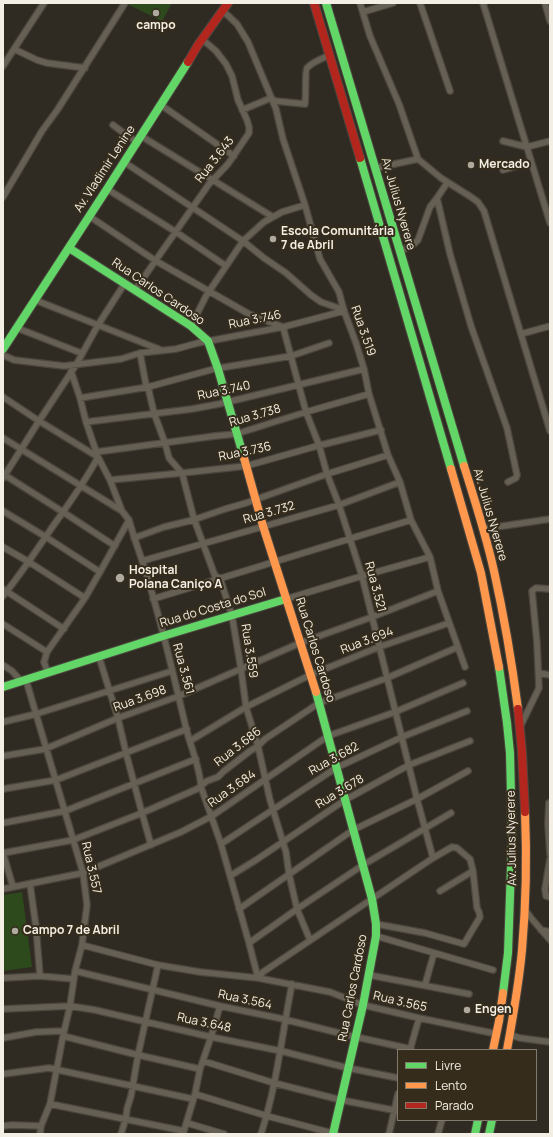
<!DOCTYPE html>
<html>
<head>
<meta charset="utf-8">
<style>
	body { margin:0 }
	#map { position:relative; width:553px; height:1137px; overflow:hidden; background:#302b22; font-family:Manrope,sans-serif }
	canvas { display:block }
	.frame { position:absolute; inset:0; border:4px solid #f4efe4; pointer-events:none }
	.legend { position:absolute; left:397px; top:1049px; width:140px; height:72px; box-sizing:border-box; background:#362c1c; border:1px solid #827a6c; margin:0; padding:5px 7px; list-style:none; font-size:12px; color:#f4efe4 }
	.legend li { display:flex; align-items:center; gap:8px; height:20px }
	.legend b { width:20px; border:1px solid #827a6c }
</style>
</head>
<body>
<div id="map">
<canvas width="553" height="1137"></canvas>
<div class="frame"></div>
<ul class="legend">
<li><b style="height:5px;background:#63d668"></b>Livre</li>
<li><b style="height:5px;background:#ff974d"></b>Lento</li>
<li><b style="height:5px;background:#b3261e"></b>Parado</li>
</ul>
</div>
<script>
const c = document.querySelector('canvas').getContext('2d');
c.lineJoin = 'round';
function fillPath(path, color) { c.fillStyle = color; c.fill(path, 'evenodd'); }
function stroke(path, color, width, dash) { c.strokeStyle = color; c.lineWidth = width; c.lineCap = dash ? 'butt' : 'round'; c.setLineDash(dash || []); c.stroke(path); }
function label(font, color, halo, rows, align = 'center') {
  c.font = font + ' Manrope,sans-serif'; c.lineWidth = 4; c.setLineDash([]); c.textBaseline = 'middle'; c.strokeStyle = halo; c.fillStyle = color; for (const [text, x, y, turn = 0] of rows) {
    c.save(); c.translate(x, y); c.rotate((+turn || 0) * Math.PI / 180); c.textAlign = isNaN(turn) ? turn : align; if (halo) c.strokeText(text, 0, 0); c.fillText(text, 0, 0); c.restore();
  }
}
fillPath(new Path2D(`
	M 128,3 L 172,3 L 162,21 L 127,4 Z
	M 22,892 L 32,967 L 3,971 L 3,895 Z`), '#2c4a1c');
const street = new Path2D(`
	M 360,3 L 370,36 L 399,104 L 418,159 L 441,178 L 471,197 L 478,202 L 484,211 L 550,431
	M 420,3 L 450,91
	M 483,3 L 550,223
	M 545,3 L 550,21
	M 223,11 L 237,24 L 248,42 L 271,97 L 276,109 L 283,139 L 305,205 L 320,259 L 339,292 L 344,311 L 356,343 L 364,369 L 369,394 L 388,455 L 400,482 L 411,520 L 430,557 L 438,591 L 465,667
	M 363,12 L 393,3
	M 14,49 L 37,60 L 47,63 L 85,68
	M 3,66 L 44,3
	M 161,105 L 234,156
	M 242,110 L 271,98 L 275,101 L 305,104 C 306,98 305,70 307,68 C 312,62 323,58 330,55
	M 113,125 L 125,134 L 137,142
	M 141,136 L 273,217
	M 503,141 L 527,147
	M 527,147 L 550,141
	M 124,162 L 243,241 L 264,258 L 286,273 L 311,295 L 321,302 L 344,310
	M 376,168 L 418,159
	M 503,170 L 531,162
	M 107,189 L 176,232 L 226,266
	M 3,197 L 42,131 L 58,109 L 125,3
	M 437,198 L 450,254 L 471,326 L 507,428 L 517,475 L 516,478 L 508,482
	M 89,216 L 156,261 L 249,314 L 283,327 L 306,412 L 319,445 L 327,474 L 339,505 L 362,576 L 417,799 L 433,858
	M 400,251 L 413,245 L 418,240 L 430,207 L 437,198 L 447,183
	M 135,290 L 209,184 L 228,164 L 249,133 L 249,127 L 247,120 L 238,100 L 232,76 L 226,64 L 216,51 L 202,39
	M 35,300 L 161,350
	M 191,326 L 206,296 L 243,241 L 264,222 L 282,212 L 305,205
	M 17,328 L 81,353
	M 521,334 L 550,326
	M 140,353 L 146,385 L 148,387 L 154,413 L 165,443 L 169,458 L 182,473 L 194,519 L 215,576 L 220,578 L 232,616 L 241,669 L 246,707 L 258,746 L 270,800 L 286,852 L 289,874 L 297,909 L 310,940
	M 3,355 L 14,360 L 64,366 L 121,359 L 140,353 L 176,349 L 198,343 L 283,327 L 344,311
	M 71,371 L 80,398 L 86,422 L 98,457 L 110,480 L 122,511 L 129,520 C 135,542 144,564 150,586 C 164,633 175,681 186,728 C 191,748 200,767 201,787 L 221,844 L 249,943 L 258,978
	M 3,397 L 39,421 L 98,457 C 85,482 68,505 51,529 C 36,551 21,574 3,596
	M 80,398 L 148,387 L 214,369 L 291,356 L 329,343
	M 86,422 L 192,409 L 219,404 L 364,369
	M 3,438 L 122,511
	M 96,452 L 215,436 L 236,434 L 306,412 L 369,394
	M 3,474 L 63,512 L 115,546
	M 3,478 L 39,421 L 76,365 L 98,325 L 125,283
	M 110,480 L 182,473 L 246,466 L 317,446 L 381,430
	M 3,511 L 46,537 L 100,572
	M 483,529 L 550,519
	M 134,538 L 164,527 L 193,520 L 225,509 L 246,503 L 327,474 L 388,455
	M 3,547 L 29,562 L 85,598
	M 142,561 L 339,505 L 400,482
	M 3,589 L 64,629
	M 153,599 L 411,520
	M 286,599 L 362,576 L 430,557
	M 3,624 L 47,652
	M 99,657 L 118,718 L 126,753 L 142,813 L 151,845
	M 3,665 L 12,671 L 21,681
	M 48,673 L 44,662 L 47,652 L 85,598 L 100,572 L 129,520
	M 539,673 L 550,675
	M 26,680 L 83,873 L 87,905 L 82,945 L 75,971 L 70,1006 L 63,1036 L 50,1104 L 41,1126 L 40,1134
	M 3,722 L 36,714 L 172,671
	M 521,725 L 539,688 L 537,643 L 532,591 L 536,588 L 550,589
	M 190,741 L 246,707 L 310,675 L 379,647 L 449,623
	M 3,756 L 45,749 L 118,718 L 179,696 L 300,643 L 372,617 L 438,591
	M 3,789 L 56,780 L 187,729
	M 549,803 L 548,824 L 550,854
	M 3,823 L 65,811 L 196,759
	M 221,844 L 336,768 L 402,737 L 467,711
	M 3,853 L 73,840 L 142,813 L 197,789 L 207,781 L 218,777 L 224,771 L 250,751 L 258,746 L 265,739 L 319,703 L 387,678 L 458,647
	M 3,853 L 13,887
	M 550,859 L 545,889 L 546,896 L 550,897
	M 230,876 L 256,860 L 345,800 L 409,765 L 470,741
	M 30,884 L 36,927 L 40,976
	M 3,889 L 83,873 L 181,832 L 212,816 L 328,736 L 395,712 L 463,683
	M 440,891 L 473,871
	M 239,909 L 353,830 L 417,799 L 468,771
	M 525,910 L 531,918 L 550,940
	M 541,930 L 550,932
	M 376,936 L 493,970
	M 249,943 L 297,909 L 363,865 L 451,813
	M 82,945 L 158,965 L 200,972 L 258,978 L 330,992 L 363,1005 L 419,1018 L 497,1034
	M 75,971 L 220,1006 L 283,1019 L 347,1035 L 411,1049
	M 369,975 L 469,994
	M 3,978 L 40,976 L 74,979
	M 258,978 L 263,972 L 433,858 L 452,847 L 457,848 L 470,859 L 473,871 L 477,908 L 479,912 L 480,917 L 464,944 L 425,933 L 376,924
	M 425,985 L 434,953
	M 3,1009 L 70,1006 L 95,1010 L 211,1037 L 281,1051 L 348,1068 L 398,1078
	M 510,1035 L 520,1038 L 550,1042
	M 63,1036 L 138,1055 L 200,1069
	M 3,1038 L 36,1032 L 64,1031
	M 410,1050 L 419,1018
	M 203,1061 L 274,1083 L 341,1100 L 398,1111
	M 3,1074 L 49,1068 L 193,1099
	M 195,1094 L 267,1116 L 336,1134
	M 50,1104 L 184,1131
	M 187,1123 L 224,1134
	M 3,1126 L 12,1125 L 41,1126
	M 121,1134 L 126,1118 L 127,1109 L 131,1096 L 138,1055 L 158,965
	M 183,1134 L 195,1094 L 200,1069 L 211,1037 L 220,1006
	M 261,1134 C 277,1085 282,1034 292,984
	M 389,1134 L 398,1094
	M 438,1134 L 442,1120`);
const fast = new Path2D(`
	M 326,3 L 464,466
	M 360,158 L 451,469
	M 69,248 L 191,326 L 208,341 L 218,369 L 244,458
	M 3,349 L 107,189 L 188,62
	M 499,667 L 507,723 L 510,753 L 512,838 L 508,953 L 503,993
	M 3,687 L 163,636 L 286,599
	M 316,692 L 372,899 L 376,924 L 376,936 L 363,1005 L 333,1134
	M 475,1134 L 478,1120
	M 489,1134 L 492,1120`);
const slow = new Path2D(`
	M 244,458 L 263,526 L 316,692
	M 464,466 C 475,501 486,535 494,571 C 504,616 512,663 518,709
	M 451,469 L 481,573 L 499,667
	M 493,1050 L 499,1021 L 503,993
	M 507,1050 C 513,1017 519,983 522,950 C 526,904 527,858 525,812`);
const jam = new Path2D(`
	M 314,3 L 360,158
	M 188,62 L 198,45 L 228,3
	M 518,709 L 522,752 L 525,812`);
stroke(street, '#4b463e', 8);
stroke(fast, '#4b463e', 10);
stroke(slow, '#4b463e', 10);
stroke(jam, '#4b463e', 10);
stroke(street, '#665f53', 5.5);
stroke(fast, '#63d668', 8);
stroke(slow, '#ff974d', 8);
stroke(jam, '#b3261e', 8);
for (const [x, y, r, color] of [
	[156,13,4,"#afaaa0"],
	[471,165,4,"#afaaa0"],
	[273,239,4,"#afaaa0"],
	[120,578,5,"#afaaa0"],
	[15,931,4,"#afaaa0"],
	[467,1010,4,"#afaaa0"]
]) { const dot = new Path2D(); dot.arc(x, y, r, 0, 2 * Math.PI); c.fillStyle = color; c.fill(dot); stroke(dot, '#362c1c', 1.5); }
label('bold 12px', '#f4efe4', '#362c1c', [
	["campo",156,26,"center"],
	["Mercado",479,165],
	["Escola Comunitária",281,232],
	["7 de Abril",281,246],
	["Hospital",129,571],
	["Polana Caniço A",129,585],
	["Campo 7 de Abril",23,931],
	["Engen",475,1010]
], 'left');
label('12px', '#f4efe4', '#362c1c', [
	["Rua 3.643",215,160,-52],
	["Av. Vladimir Lenine",105,169,-57],
	["Av. Julius Nyerere",398,204,74],
	["Rua Carlos Cardoso",158,292,34],
	["Rua 3.746",255,320,-11],
	["Rua 3.519",363,331,71],
	["Rua 3.740",224,391,-12],
	["Rua 3.738",255,416,-16],
	["Rua 3.736",245,452,-12],
	["Rua 3.732",269,513,-16],
	["Av. Julius Nyerere",490,515,74],
	["Rua 3.521",375,587,75],
	["Rua do Costa do Sol",213,608,-17],
	["Rua 3.694",367,641,-21],
	["Rua Carlos Cardoso",315,650,73],
	["Rua 3.559",249,651,81],
	["Rua 3.561",183,669,75],
	["Rua 3.698",140,699,-20],
	["Rua 3.686",238,747,-38],
	["Rua 3.682",334,759,-29],
	["Rua 3.684",232,789,-35],
	["Rua 3.678",340,792,-31],
	["Av. Julius Nyerere",512,838,-91],
	["Rua 3.557",91,868,77],
	["Rua Carlos Cardoso",353,988,-79],
	["Rua 3.564",245,1000,12],
	["Rua 3.565",400,1002,13],
	["Rua 3.648",204,1023,12]
]);
</script>
</body>
</html>
